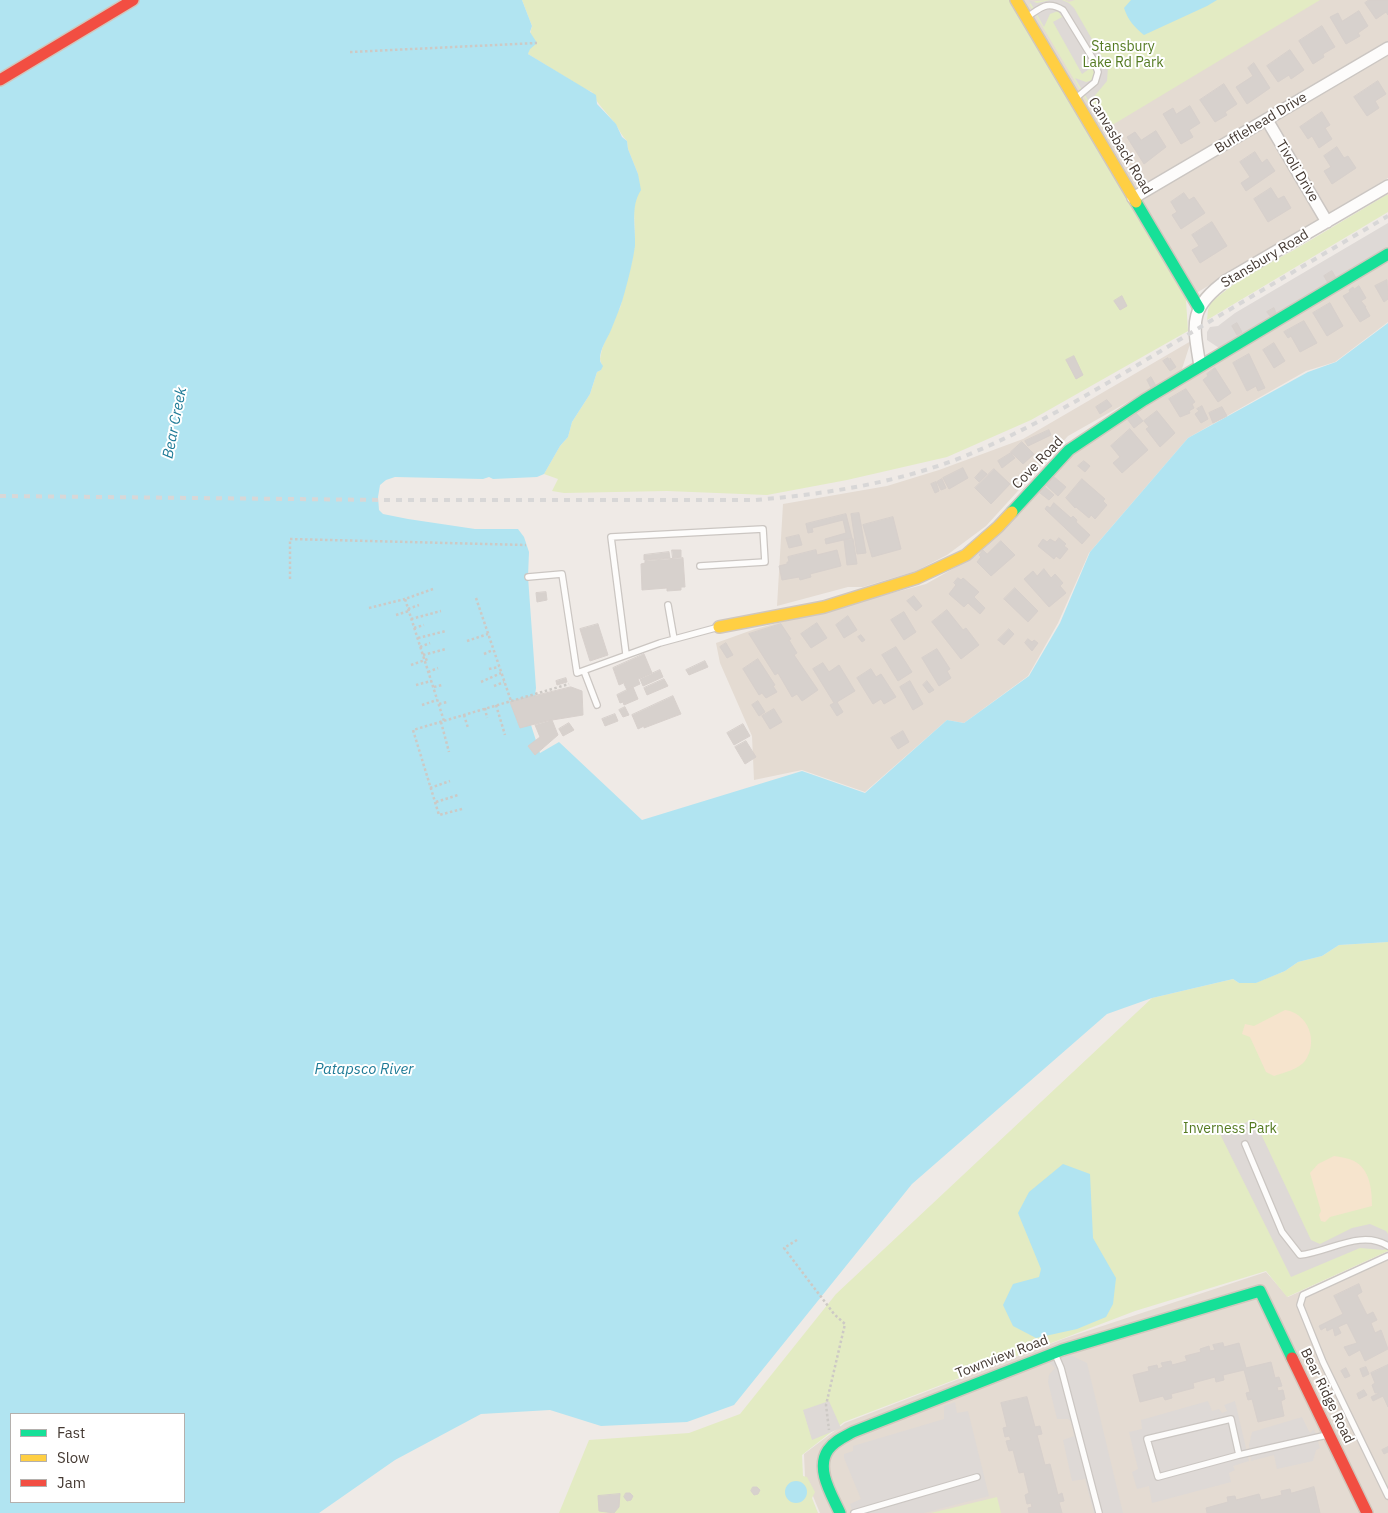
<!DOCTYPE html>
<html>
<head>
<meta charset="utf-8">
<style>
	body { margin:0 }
	#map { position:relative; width:1388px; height:1513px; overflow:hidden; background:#efeae6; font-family:"IBM Plex Sans",sans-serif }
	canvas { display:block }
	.legend { position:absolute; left:10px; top:1413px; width:175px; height:90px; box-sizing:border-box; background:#fff; border:1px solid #b4b0ad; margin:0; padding:6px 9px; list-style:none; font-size:15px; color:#443932 }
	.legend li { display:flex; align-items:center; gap:10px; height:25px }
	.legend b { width:25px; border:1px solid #b4b0ad }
</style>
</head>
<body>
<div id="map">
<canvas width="1388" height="1513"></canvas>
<ul class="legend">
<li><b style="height:6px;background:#16e098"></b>Fast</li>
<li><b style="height:6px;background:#ffcf43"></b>Slow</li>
<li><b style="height:6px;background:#f24e42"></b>Jam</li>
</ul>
</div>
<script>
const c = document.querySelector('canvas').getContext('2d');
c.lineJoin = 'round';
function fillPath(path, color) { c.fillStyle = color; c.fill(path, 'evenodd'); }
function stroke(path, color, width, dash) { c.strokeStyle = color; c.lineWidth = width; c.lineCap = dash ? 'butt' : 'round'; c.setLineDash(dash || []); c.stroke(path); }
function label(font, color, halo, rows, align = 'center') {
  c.font = font + ' "IBM Plex Sans",sans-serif'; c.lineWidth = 4; c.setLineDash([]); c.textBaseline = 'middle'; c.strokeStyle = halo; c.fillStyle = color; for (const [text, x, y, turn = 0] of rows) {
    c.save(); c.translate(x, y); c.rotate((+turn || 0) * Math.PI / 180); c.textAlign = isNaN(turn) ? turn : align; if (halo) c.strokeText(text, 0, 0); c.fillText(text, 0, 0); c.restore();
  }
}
fillPath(new Path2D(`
	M 994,0 L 1388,0 L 1388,178 L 1178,304 Z
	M 1388,259 L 1388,322 L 1335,362 L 1306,371 L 1188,438 L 1089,553 L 1058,623 L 1028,676 L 964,723 L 947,720 L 865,792 L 802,770 L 754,780 L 752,736 L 720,663 L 716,643 L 755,629 L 926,584 L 977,555 L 1077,450 L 1202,369 Z
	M 1191,341 L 1181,372 L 1068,436 L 986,526 L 947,555 L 916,571 L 863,587 L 848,587 L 777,606 L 783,504 L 887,486 L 939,470 L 1023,439 Z
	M 1388,1251 L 1388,1513 L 820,1513 L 805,1477 L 804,1454 L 845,1423 L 1063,1339 L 1266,1272 L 1288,1297 Z`), '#e4dbd2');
fillPath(new Path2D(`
	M 522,0 L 1009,0 L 1186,300 L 1188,331 L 1031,420 L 947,457 L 847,480 L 767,495 L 667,491 L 564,493 L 552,491 L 558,479 L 544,474 L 560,446 L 568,437 L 572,422 L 590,394 L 597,372 L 601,370 L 602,366 L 600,359 L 602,349 L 615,316 L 620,308 L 632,261 L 635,243 L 634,209 L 638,174 L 628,149 L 627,141 C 622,136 620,131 616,125 C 608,113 598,106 592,92 L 583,88 L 528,54 C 531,45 529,35 532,26 Z
	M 1048,0 L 1064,0 L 1069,2 L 1075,0 L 1320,0 L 1104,130 L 1029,4 L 1036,1 Z
	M 1388,194 L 1388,212 L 1207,320 L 1208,310 L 1211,302 L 1243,277 L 1294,250 Z
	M 1388,942 L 1388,1251 L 1287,1297 L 1266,1271 L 1135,1311 L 844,1422 L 802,1455 L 803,1476 L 807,1477 L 815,1492 L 812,1498 L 818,1513 L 559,1513 L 589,1440 L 689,1433 L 740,1414 L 836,1294 L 1152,998 L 1233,979 L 1239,983 L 1255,983 L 1285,971 L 1298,962 L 1322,956 L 1339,945 Z
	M 997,1497 L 1001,1513 L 931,1513 Z`), '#e3ebc3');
fillPath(new Path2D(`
	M 1285,1010 C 1308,1013 1319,1041 1305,1061 C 1299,1069 1283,1073 1274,1076 L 1266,1072 L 1250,1037 L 1242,1034 L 1245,1024 L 1254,1026 Z
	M 1334,1156 C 1340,1157 1348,1158 1354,1161 C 1370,1169 1372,1190 1372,1206 L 1330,1217 L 1325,1222 L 1321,1221 L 1319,1215 L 1321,1211 L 1310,1173 L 1318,1164 Z`), '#f6e4cd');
fillPath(new Path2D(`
	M 1029,0 L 1037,3 L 1050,0 L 1062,0 L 1069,3 L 1074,8 L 1108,67 L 1107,81 L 1092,99 L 1092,107 L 1075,78 L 1086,82 L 1093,80 L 1096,73 L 1092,67 L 1082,74 L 1053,22 L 1062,17 L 1058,11 L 1050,14 L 1044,27 Z
	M 1388,223 L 1388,250 L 1219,348 L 1207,340 L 1207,332 L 1210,327 L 1218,326 L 1235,313 Z
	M 1254,1119 L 1311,1240 L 1320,1244 L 1352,1228 L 1370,1224 L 1386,1231 L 1388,1234 L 1388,1248 L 1383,1250 L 1360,1248 L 1291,1277 L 1220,1134 Z
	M 1068,1354 L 1087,1363 L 1123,1513 L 1094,1513 L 1085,1479 L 1072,1481 L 1063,1440 L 1074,1436 L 1072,1422 L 1068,1419 L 1057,1419 L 1048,1382 L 1049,1375 L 1055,1368 L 1049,1362 Z
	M 829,1401 L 841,1428 L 812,1440 L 803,1410 Z
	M 1208,1401 L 1212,1411 L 1219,1409 L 1222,1413 L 1227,1411 L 1224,1405 L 1235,1401 L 1249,1461 L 1233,1466 L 1235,1470 L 1229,1473 L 1231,1482 L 1152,1503 L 1149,1486 L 1137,1489 L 1132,1472 L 1138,1469 L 1129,1432 L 1142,1429 L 1141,1420 Z
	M 955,1402 L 957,1413 L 968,1411 L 989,1496 L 924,1513 L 853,1513 L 850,1504 L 861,1499 L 844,1458 L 844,1454 L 853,1451 L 853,1446 L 944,1419 L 944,1406 Z
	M 1302,1417 L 1310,1433 L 1314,1429 L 1320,1448 L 1316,1450 L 1313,1461 L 1277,1469 L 1274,1455 L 1251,1461 L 1249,1445 L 1252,1432 Z`), '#ded9d6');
fillPath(new Path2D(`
	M 0,0 L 522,0 L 532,26 L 530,32 L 537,43 L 530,49 L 528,54 L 596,95 L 597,104 L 616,124 L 622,137 L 627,141 L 628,149 L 638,174 L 641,190 C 630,207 636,226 635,246 C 633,261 629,276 625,291 C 622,304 616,317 611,330 C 607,339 600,349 600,359 C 600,362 601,363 603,366 L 601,370 L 597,372 L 590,394 L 572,422 L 568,437 L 560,446 L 544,474 L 537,477 L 493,479 L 489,477 L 483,479 L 395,477 L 386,480 L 380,485 L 378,497 L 379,510 L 383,514 L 408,519 L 475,529 L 518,529 L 524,537 L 529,552 L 528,577 L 536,688 L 531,725 L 540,753 L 559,742 L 642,820 L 802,771 L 865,793 L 947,720 L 964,723 L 1029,676 L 1060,623 L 1090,552 L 1188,438 L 1308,372 L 1336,362 L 1388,323 L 1388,942 L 1339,945 L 1322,956 L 1298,962 L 1285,971 L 1256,983 L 1239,983 L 1233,979 L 1152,998 L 1107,1014 L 912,1184 L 734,1405 L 687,1422 L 601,1426 L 550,1410 L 481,1414 L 395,1460 L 319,1513 L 0,1513 ZM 11,1414 L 184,1414 L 184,1502 L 11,1502 Z
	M 1131,0 L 1217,0 L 1207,6 L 1144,35 C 1134,27 1128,20 1124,8 Z
	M 1063,1164 L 1090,1174 L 1093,1238 L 1116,1278 L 1113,1304 L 1106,1317 L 1077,1329 L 1036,1338 L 1013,1326 L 1003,1305 L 1013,1284 L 1039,1277 L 1041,1269 L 1018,1213 L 1029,1192 Z
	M785 1492a11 11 0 1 1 22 0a11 11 0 1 1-22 0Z`), '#b1e4f1');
const building = new Path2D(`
	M 1369,0 L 1388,0 L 1388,15 L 1386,12 L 1376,19 L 1365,3 Z
	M 1359,11 L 1368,26 L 1358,33 L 1360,36 L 1346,44 L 1330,17 L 1338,13 L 1342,21 Z
	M 1322,26 L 1335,47 L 1323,54 L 1324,57 L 1313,64 L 1299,41 Z
	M 1290,50 L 1304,70 L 1291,79 L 1289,75 L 1278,82 L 1267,66 Z
	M 1254,63 L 1270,88 L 1247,104 L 1236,87 L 1253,76 L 1248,68 Z
	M 1378,81 L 1386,94 L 1375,101 L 1379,108 L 1367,116 L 1354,97 Z
	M 1224,84 L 1237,104 L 1225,112 L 1227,115 L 1215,122 L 1200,100 Z
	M 1190,106 L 1200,123 L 1189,130 L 1193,137 L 1181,144 L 1163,114 L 1173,108 L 1176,114 Z
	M 1322,112 L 1330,125 L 1325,128 L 1332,139 L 1319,148 L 1312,136 L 1308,139 L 1300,127 Z
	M 1156,131 L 1166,147 L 1144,164 L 1127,137 L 1135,132 L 1141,140 Z
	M 1337,147 L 1344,158 L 1348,156 L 1356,168 L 1332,184 L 1324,171 L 1331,167 L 1324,156 Z
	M 1255,152 L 1262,163 L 1267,159 L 1275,171 L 1246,191 L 1241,183 L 1250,177 L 1240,162 Z
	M 1271,188 L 1278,199 L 1284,196 L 1291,208 L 1268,222 L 1254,199 Z
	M 1184,193 L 1189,200 L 1194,197 L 1205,213 L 1181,229 L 1172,215 L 1177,212 L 1171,202 Z
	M 1212,222 L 1227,246 L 1200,263 L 1192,250 L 1199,246 L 1192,235 Z
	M 1332,271 L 1336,278 L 1328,283 L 1324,276 Z
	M 1387,280 L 1388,299 L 1384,302 L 1375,286 Z
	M 1359,286 L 1366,298 L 1361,301 L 1366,307 L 1365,307 L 1370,316 L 1360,322 L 1343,296 L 1350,292 L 1349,290 L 1353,287 L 1354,289 Z
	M 1122,296 L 1127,306 L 1120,310 L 1114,301 Z
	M 1330,303 L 1343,326 L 1327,336 L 1313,313 Z
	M 1274,308 L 1276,313 L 1270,316 L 1267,312 Z
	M 1304,321 L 1317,343 L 1300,352 L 1291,336 L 1288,338 L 1284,332 Z
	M 1237,323 L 1242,332 L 1237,335 L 1232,326 Z
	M 1274,343 L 1285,361 L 1274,368 L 1263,350 Z
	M 1249,354 L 1265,388 L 1258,391 L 1256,386 L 1247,391 L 1233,363 Z
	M 1074,356 L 1083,375 L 1076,379 L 1066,360 Z
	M 1168,358 L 1170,362 L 1170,358 L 1176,367 L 1170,371 L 1163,361 Z
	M 1215,368 L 1231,393 L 1218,402 L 1203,380 L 1208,376 L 1207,374 Z
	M 1151,377 L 1156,386 L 1151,388 L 1147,380 Z
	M 1186,389 L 1195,402 L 1192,404 L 1194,408 L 1189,411 L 1190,413 L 1180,417 L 1169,399 Z
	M 1107,400 L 1112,406 L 1100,414 L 1096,407 Z
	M 1202,406 L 1208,419 L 1201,423 L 1195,414 L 1199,411 L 1197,409 Z
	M 1222,407 L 1227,416 L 1213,423 L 1209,413 Z
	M 1157,411 L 1175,433 L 1160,447 L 1146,429 L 1149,427 L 1144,421 Z
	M 1136,413 L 1143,421 L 1134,428 L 1128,420 Z
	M 1130,429 L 1148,450 L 1122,473 L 1113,463 L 1120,457 L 1111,446 Z
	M 1049,430 L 1051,435 L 1028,446 L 1025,441 Z
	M 1022,442 L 1034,454 L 1023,464 L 1011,452 Z
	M 1011,453 L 1015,458 L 1002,468 L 998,461 Z
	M 1084,461 L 1090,466 L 1085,472 L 1078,466 Z
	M 963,468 L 968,478 L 949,489 L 943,478 Z
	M 994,469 L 1010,484 L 991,504 L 975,488 Z
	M 982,470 L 987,474 L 979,482 L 975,478 Z
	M 1053,476 L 1066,487 L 1058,496 L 1046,485 Z
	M 942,479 L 946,488 L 941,490 L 937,482 Z
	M 1082,479 L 1105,499 L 1103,501 L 1107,505 L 1095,519 L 1091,515 L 1089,518 L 1076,507 L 1075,508 L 1066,498 Z
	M 936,482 L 939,491 L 935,493 L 931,484 Z
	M 1045,487 L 1054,495 L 1049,500 L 1040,493 Z
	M 1054,503 L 1071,518 L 1073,516 L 1077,520 L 1076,522 L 1090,535 L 1082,544 L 1045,509 L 1047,506 L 1050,508 Z
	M 859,513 L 866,553 L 857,554 L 851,514 Z
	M 846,514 L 852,538 L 826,544 L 825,539 L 846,533 L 843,520 L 812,528 L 813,532 L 808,533 L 806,524 Z
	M 893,517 L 901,549 L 872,557 L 863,525 Z
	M 799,535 L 802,545 L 789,548 L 786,538 Z
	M 1059,538 L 1066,544 L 1064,546 L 1068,549 L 1060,559 L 1056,556 L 1054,559 L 1038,546 L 1043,539 L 1047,542 L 1050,539 L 1055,542 Z
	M 853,539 L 857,564 L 847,565 L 844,540 Z
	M 1001,541 L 1015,555 L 991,576 L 977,562 L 981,557 L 979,555 L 983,550 L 987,554 Z
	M 672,550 L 681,550 L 681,557 L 673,558 Z
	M 816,550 L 817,555 L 837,550 L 841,566 L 810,574 L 811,577 L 800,580 L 799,577 L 782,580 L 779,566 L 787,564 L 787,562 L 789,562 L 788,557 Z
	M 669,552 L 670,558 L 644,560 L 644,555 Z
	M 683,558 L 685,587 L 681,587 L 681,590 L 667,591 L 667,588 L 642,590 L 641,564 L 645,563 L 645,561 Z
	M 1044,569 L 1051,578 L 1055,574 L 1063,583 L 1060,586 L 1066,593 L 1049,607 L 1024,579 L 1033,571 L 1037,576 Z
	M 958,578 L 961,580 L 963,578 L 979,592 L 974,597 L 985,608 L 980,614 L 968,603 L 964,607 L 949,594 L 956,585 L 954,583 Z
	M 1015,588 L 1038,611 L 1028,622 L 1004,599 Z
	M 546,592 L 547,600 L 537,602 L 536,593 Z
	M 914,596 L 922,606 L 916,611 L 907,601 Z
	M 947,610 L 963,630 L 966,628 L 979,645 L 961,659 L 932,622 Z
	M 904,612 L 916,632 L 904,640 L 891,620 Z
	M 848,616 L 857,630 L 844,638 L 836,625 Z
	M 817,623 L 827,638 L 811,648 L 801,634 Z
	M 598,624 L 608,655 L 590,661 L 580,629 Z
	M 781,624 L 791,639 L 789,640 L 797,653 L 794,655 L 818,690 L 802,701 L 797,694 L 792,697 L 778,673 L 775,675 L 749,634 Z
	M 1009,629 L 1014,634 L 1004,645 L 998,640 Z
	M 861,635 L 865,640 L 862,642 L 858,637 Z
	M 1028,639 L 1032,642 L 1034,640 L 1038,643 L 1032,651 L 1025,643 Z
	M 726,643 L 733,655 L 727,658 L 720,647 Z
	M 896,647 L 912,672 L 898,681 L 882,655 Z
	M 937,649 L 950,669 L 947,671 L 951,678 L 939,686 L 922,658 Z
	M 644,654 L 652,673 L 638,679 L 640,684 L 627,690 L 624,684 L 626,682 L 619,685 L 613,668 Z
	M 758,659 L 775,685 L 773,686 L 777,692 L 766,698 L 762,693 L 759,695 L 743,669 Z
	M 705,661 L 708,667 L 689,675 L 686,670 Z
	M 823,663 L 829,672 L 839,665 L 855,691 L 837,702 L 843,712 L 837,716 L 830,705 L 834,703 L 813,669 Z
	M 871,669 L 876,677 L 881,674 L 896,697 L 884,704 L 881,699 L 873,704 L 857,678 Z
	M 660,670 L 663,677 L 643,686 L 640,679 Z
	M 566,678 L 567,682 L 557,685 L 556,681 Z
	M 664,679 L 668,686 L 647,695 L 644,688 Z
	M 910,681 L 923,704 L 913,710 L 900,687 Z
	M 927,681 L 934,690 L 929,693 L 923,685 Z
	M 571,687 L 582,691 L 583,715 L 546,721 L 520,728 L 510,702 Z
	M 633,687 L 638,699 L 624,705 L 623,702 L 620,703 L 617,695 Z
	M 673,696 L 681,714 L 644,728 L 644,726 L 638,729 L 632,715 Z
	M 758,701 L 765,712 L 759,716 L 752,705 Z
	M 625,707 L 629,715 L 623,717 L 619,710 Z
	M 774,709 L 782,722 L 770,729 L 762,716 Z
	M 615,714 L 618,721 L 605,726 L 602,719 Z
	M 552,720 L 558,735 L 535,755 L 528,746 L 540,737 L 535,725 Z
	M 569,723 L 574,730 L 563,736 L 559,729 Z
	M 743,724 L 750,736 L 734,745 L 727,733 Z
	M 903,731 L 909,742 L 898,749 L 891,738 Z
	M 746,741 L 756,757 L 745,764 L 735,747 Z
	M 1359,1284 L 1362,1292 L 1357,1295 L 1367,1315 L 1373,1312 L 1377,1320 L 1371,1323 L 1375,1333 L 1381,1330 L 1388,1349 L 1365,1361 L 1360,1350 L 1349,1356 L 1344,1347 L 1357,1343 L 1347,1323 L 1338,1327 L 1341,1333 L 1335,1336 L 1333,1328 L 1327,1331 L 1326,1327 L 1321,1330 L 1319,1326 L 1343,1314 L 1334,1296 Z
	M 1223,1343 L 1224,1347 L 1239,1343 L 1246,1368 L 1271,1362 L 1275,1378 L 1279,1377 L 1282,1386 L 1277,1387 L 1278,1391 L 1283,1390 L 1285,1399 L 1281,1401 L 1284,1416 L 1258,1422 L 1252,1399 L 1248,1400 L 1246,1393 L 1250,1392 L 1244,1370 L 1223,1375 L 1224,1380 L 1216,1382 L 1215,1377 L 1193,1383 L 1194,1388 L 1171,1394 L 1172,1398 L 1165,1400 L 1163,1396 L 1140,1402 L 1133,1375 L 1149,1371 L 1148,1367 L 1157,1365 L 1158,1369 L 1163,1367 L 1161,1363 L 1171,1361 L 1172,1365 L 1187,1361 L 1185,1356 L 1201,1352 L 1200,1349 L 1209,1346 L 1210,1351 L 1215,1350 L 1213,1345 Z
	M 1388,1365 L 1388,1407 L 1383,1396 L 1373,1401 L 1371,1397 L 1379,1393 L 1375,1393 L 1372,1385 L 1375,1383 L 1371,1373 Z
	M 1366,1367 L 1369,1374 L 1363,1377 L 1360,1369 Z
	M 1346,1368 L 1350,1376 L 1345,1378 L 1341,1371 Z
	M 1364,1390 L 1367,1395 L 1359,1399 L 1357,1394 Z
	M 1027,1397 L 1035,1427 L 1040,1426 L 1042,1434 L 1037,1435 L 1045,1465 L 1050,1464 L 1058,1495 L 1062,1493 L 1064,1501 L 1059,1502 L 1062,1513 L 1029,1513 L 1028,1508 L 1032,1507 L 1031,1503 L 1027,1504 L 1025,1495 L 1029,1493 L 1024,1472 L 1019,1473 L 1013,1450 L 1009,1451 L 1006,1441 L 1011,1440 L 1009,1436 L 1005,1437 L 1003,1428 L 1007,1427 L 1001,1403 Z
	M 1388,1447 L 1388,1452 L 1384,1454 L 1382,1450 Z
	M 753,1487 L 757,1487 L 760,1490 L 758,1494 L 754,1495 L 751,1491 Z
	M 1314,1487 L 1320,1513 L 1207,1513 L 1206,1508 L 1228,1502 L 1227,1497 L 1235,1496 L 1236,1500 L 1259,1494 L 1261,1500 L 1282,1495 L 1281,1491 L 1290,1489 L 1291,1493 Z
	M 626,1493 L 630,1493 L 633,1496 L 631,1500 L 627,1501 L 624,1497 Z
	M 620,1494 L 619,1507 L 614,1513 L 599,1511 L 598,1496 Z`);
fillPath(building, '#d7d1cd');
stroke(building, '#d7d0cc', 1);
const lane = new Path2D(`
	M 1027,17 C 1041,8 1047,0 1063,10 L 1093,59 L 1098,72 L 1095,82 L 1076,98
	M 528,577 L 562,574 L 577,673 L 660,643 L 719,627
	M 668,605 L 674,639
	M 626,654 L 611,537 L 763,529 L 765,562 L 700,566
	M 584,671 L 597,705
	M 1245,1144 L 1282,1232 L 1300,1255 C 1329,1252 1361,1229 1388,1246
	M 1388,1256 L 1303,1295 L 1300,1305 L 1323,1362 L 1388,1496
	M 1055,1354 L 1061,1368 L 1099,1513
	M 1239,1455 L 1231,1419 L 1147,1439 L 1158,1477 L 1239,1455 L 1327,1435
	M 854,1513 L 977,1477`);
const street = new Path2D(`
	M 1267,120 L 1327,222
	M 1133,198 L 1388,48
	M 1200,366 C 1193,323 1188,308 1227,280 L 1388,186`);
const fast = new Path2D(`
	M 1136,202 L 1199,308
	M 1012,512 L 1069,450 L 1144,400 L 1388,254
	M 840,1513 C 832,1495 815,1469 828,1450 C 834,1441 844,1437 853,1432 L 1062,1350 L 1260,1291 L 1292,1358`);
const slow = new Path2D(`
	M 1016,0 L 1136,202
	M 719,627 L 824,607 L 917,578 L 966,555 L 998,527 L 1012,512`);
const jam = new Path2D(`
	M 0,80 L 133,0
	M 1292,1358 L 1367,1513`);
stroke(lane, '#cbc6c2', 8);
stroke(street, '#cbc6c2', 14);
stroke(fast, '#d0c7bd', 14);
stroke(slow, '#d0c7bd', 14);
stroke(jam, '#d0c7bd', 14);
stroke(new Path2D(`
	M 350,52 L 537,43
	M 290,579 L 290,539 L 526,545
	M 433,589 L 405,599 L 444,721
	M 476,598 L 511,701
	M 369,608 L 405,599
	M 408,609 L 419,605
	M 396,615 L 409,611
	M 411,619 L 441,611
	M 414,628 L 424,625
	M 418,638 L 446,631
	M 467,641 L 488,634
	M 420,647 L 430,643
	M 484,654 L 493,650
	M 423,655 L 446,649
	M 411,665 L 428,659
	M 489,669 L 499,667
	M 428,672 L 438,668
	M 481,682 L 501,673
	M 416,685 L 431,681
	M 494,686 L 504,682
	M 434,687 L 442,685
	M 439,704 L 447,702
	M 422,705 L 437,700
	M 496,705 L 505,735
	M 485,708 L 487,718
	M 464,715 L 468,728
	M 441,722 L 449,752
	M 430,788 L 450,781
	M 436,802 L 458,795
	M 462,809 L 439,815 L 413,730 L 569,684
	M 797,1240 L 784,1248 L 834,1314 L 845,1324 L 826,1405 L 829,1430`), '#cdc9c5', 2.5, [2.5, 2.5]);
stroke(lane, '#fdfcfb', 5.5);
stroke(street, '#fdfcfb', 11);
stroke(fast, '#16e098', 11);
stroke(slow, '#ffcf43', 11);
stroke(jam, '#f24e42', 11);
stroke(new Path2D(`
	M 0,496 L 390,500 L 755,500 C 826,494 898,483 965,456 C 1038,426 1106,384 1174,343 C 1245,300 1317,258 1388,216`), '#d8d7d7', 4, [6, 6]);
label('14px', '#547a21', '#fff', [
	["Stansbury",1123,47],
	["Lake Rd Park",1123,63],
	["Inverness Park",1230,1129]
]);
label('14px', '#443932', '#fff', [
	["Bufflehead Drive",1261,123,-31],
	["Canvasback Road",1120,146,59],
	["Tivoli Drive",1297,171,59],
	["Stansbury Road",1265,259,-31],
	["Cove Road",1038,463,-46],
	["Townview Road",1002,1357,-21],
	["Bear Ridge Road",1327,1396,64]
]);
label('italic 15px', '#1f7b97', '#fff', [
	["Bear Creek",175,423,-79],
	["Patapsco River",364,1070]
]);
</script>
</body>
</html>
